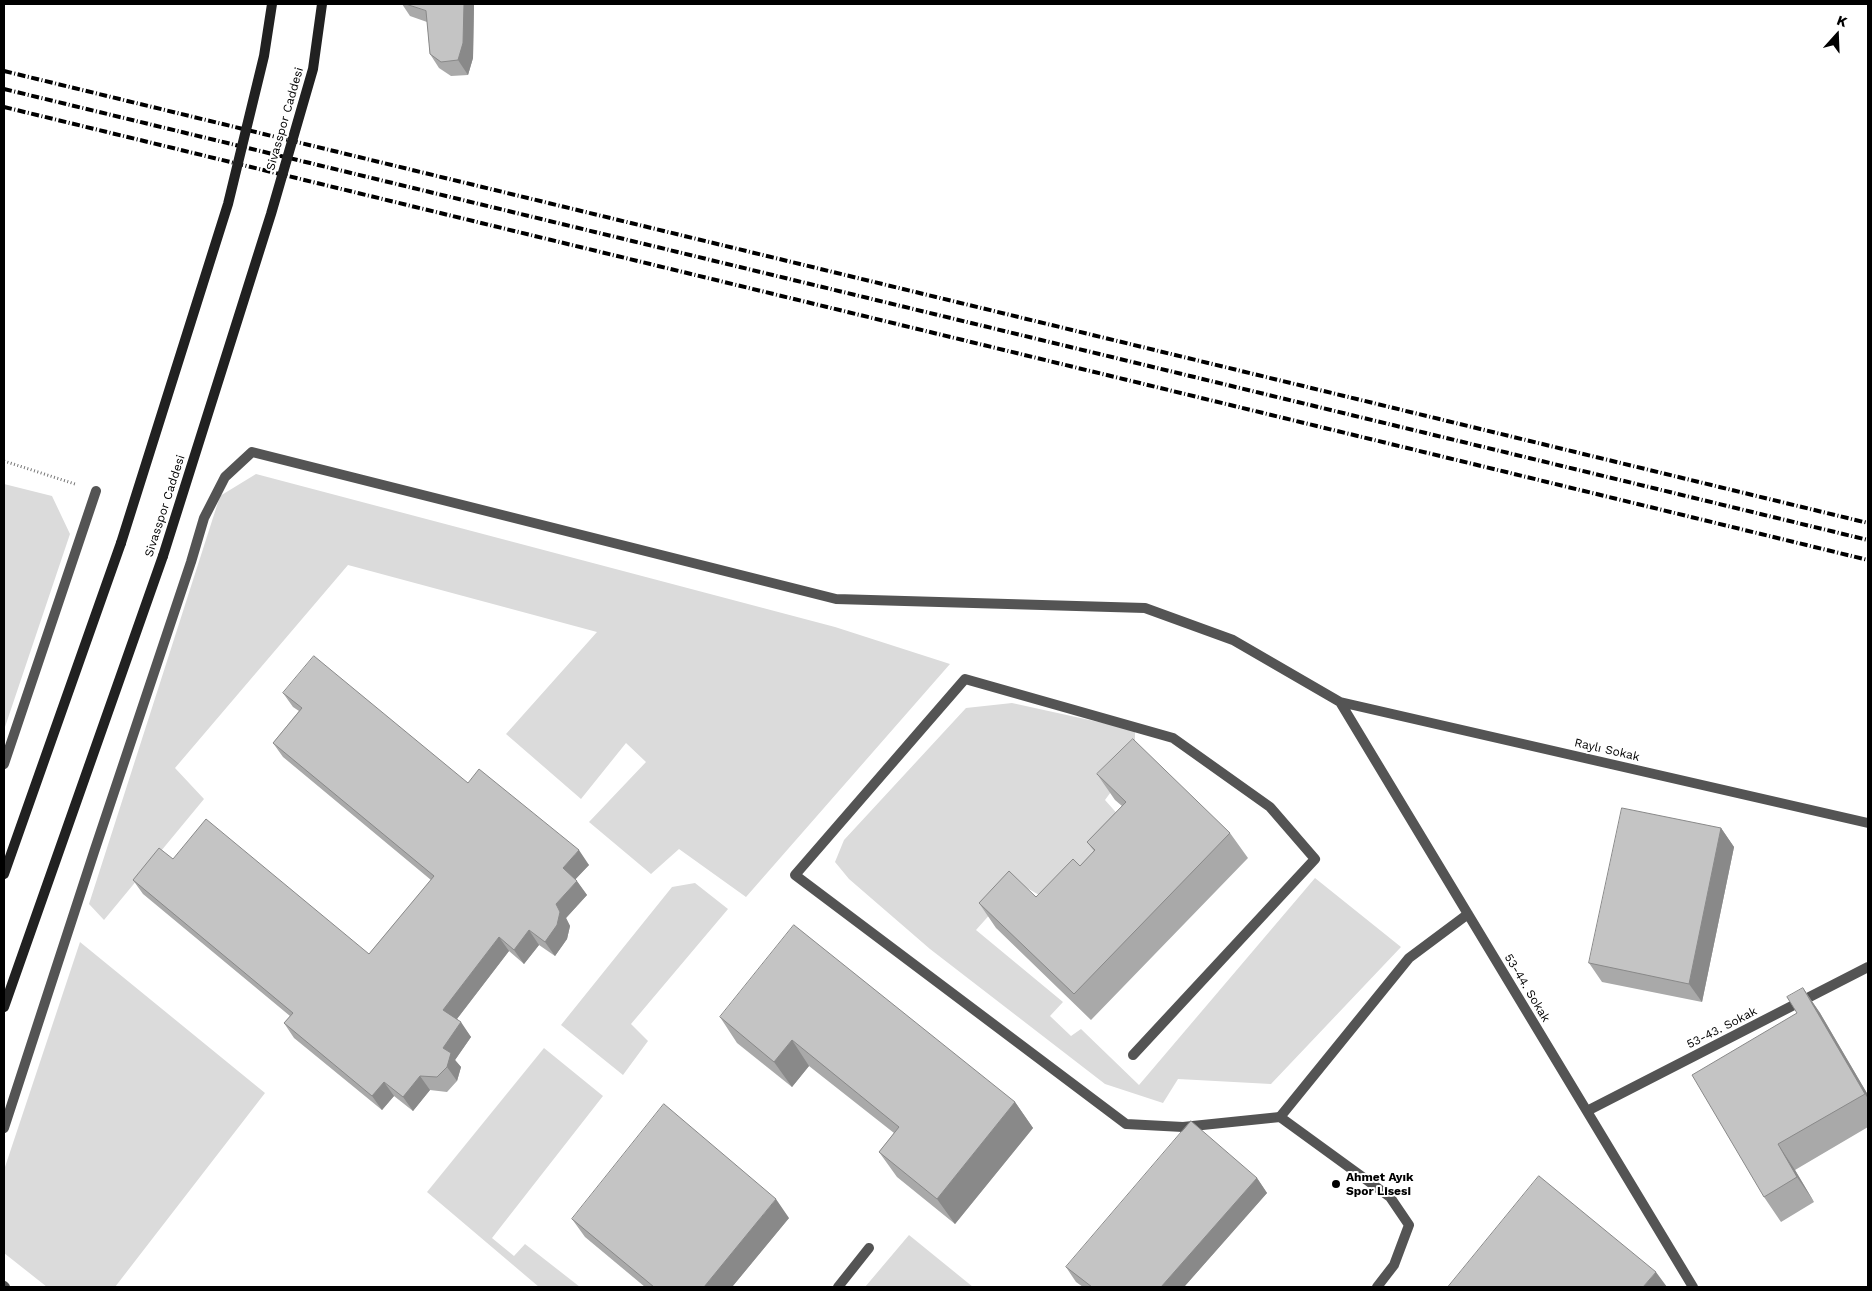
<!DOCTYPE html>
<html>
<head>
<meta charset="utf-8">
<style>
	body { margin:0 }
	#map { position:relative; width:1872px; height:1291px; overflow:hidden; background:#fff; font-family:"Work Sans",sans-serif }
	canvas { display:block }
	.frame { position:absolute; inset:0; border:5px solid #000; pointer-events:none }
	.north { position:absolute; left:1812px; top:10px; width:50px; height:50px; -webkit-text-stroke:4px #fff; paint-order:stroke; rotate:20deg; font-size:14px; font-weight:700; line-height:20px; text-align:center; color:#000 }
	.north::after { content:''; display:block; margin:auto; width:18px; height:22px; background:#000; clip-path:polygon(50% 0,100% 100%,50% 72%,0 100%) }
</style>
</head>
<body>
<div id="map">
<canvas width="1872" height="1291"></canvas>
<div class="frame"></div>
<div class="north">K</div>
</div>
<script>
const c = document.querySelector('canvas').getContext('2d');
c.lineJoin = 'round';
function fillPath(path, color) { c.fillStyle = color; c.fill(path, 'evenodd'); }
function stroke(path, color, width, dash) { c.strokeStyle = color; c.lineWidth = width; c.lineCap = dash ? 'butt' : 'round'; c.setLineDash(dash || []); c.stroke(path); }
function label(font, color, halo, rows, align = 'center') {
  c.font = font + ' "Work Sans",sans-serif'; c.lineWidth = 4; c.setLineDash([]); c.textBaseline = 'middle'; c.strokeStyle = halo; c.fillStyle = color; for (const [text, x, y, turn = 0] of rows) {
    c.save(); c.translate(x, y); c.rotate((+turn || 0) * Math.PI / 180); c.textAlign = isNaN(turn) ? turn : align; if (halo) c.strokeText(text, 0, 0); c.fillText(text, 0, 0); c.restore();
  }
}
fillPath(new Path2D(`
	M 256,474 L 835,627 L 950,664 L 746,897 L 679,849 L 651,874 L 589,822 L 646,762 L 626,743 L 581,799 L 506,734 L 597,632 L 348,565 L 175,768 L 204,799 L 104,920 L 89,904 L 220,496 Z
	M 4,484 L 52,496 L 70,534 L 4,730 Z
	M 1012,703 L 1135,730 L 1135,759 L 1105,800 L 1129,827 L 1055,904 L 1018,883 L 976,930 L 1063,1002 L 1050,1016 L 1071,1036 L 1081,1029 L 1139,1085 L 1315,878 L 1401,947 L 1271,1084 L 1178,1079 L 1163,1103 L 1105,1084 L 930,949 L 849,879 L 835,862 L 844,840 L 966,708 Z
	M 695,883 L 728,909 L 631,1024 L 648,1041 L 623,1075 L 561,1025 L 672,887 Z
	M 80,942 L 265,1093 L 115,1287 L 47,1287 L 4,1253 L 4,1170 Z
	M 544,1048 L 603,1096 L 492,1238 L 514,1256 L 525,1244 L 580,1287 L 539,1287 L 427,1192 Z
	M 909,1235 L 973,1287 L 865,1287 Z`), '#dbdbdb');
stroke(new Path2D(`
	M 4,461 L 75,484`), '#767676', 3, [1, 2.5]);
stroke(new Path2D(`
	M 1133,1055 L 1315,859 L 1270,807 L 1173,738 L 965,679 L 795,875 L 1126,1124 L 1183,1127 L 1280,1117
	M 4,1286 L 5,1287
	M 838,1287 L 869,1248`), '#545454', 10);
stroke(new Path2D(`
	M 1340,702 L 1693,1287
	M 4,764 L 96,491
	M 1587,1111 L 1868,967
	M 4,1128 L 94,852 L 191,562 L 204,518 L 225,477 L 252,452 L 836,599 L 1145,608 L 1233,640 L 1340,702 L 1868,823
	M 1377,1287 L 1394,1265 L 1409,1225 L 1390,1197 L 1280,1117 L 1409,958 L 1468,914`), '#545454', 10);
stroke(new Path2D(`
	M 4,874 L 121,543
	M 4,1007 L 163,556`), '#212121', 10);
stroke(new Path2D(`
	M 4,71 L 1868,523
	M 4,89 L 1868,540
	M 4,107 L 1868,560`), '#000', 4, [8, 2.5, 1, 2.5]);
stroke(new Path2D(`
	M 121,543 L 228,204 L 264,56 L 272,4
	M 163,556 L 271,214 L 313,69 L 322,4`), '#212121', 10);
fillPath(new Path2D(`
	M 402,4 L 474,4 L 473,58 L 468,75 L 451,76 L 439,68 L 430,54 L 427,22 L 410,16 Z
	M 283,693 L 468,783 L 589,865 L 575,879 L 587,895 L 566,918 L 570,926 L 567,939 L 555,956 L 539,945 L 524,964 L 509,951 L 457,1019 L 471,1037 L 455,1060 L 461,1067 L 457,1081 L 447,1092 L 430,1090 L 413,1111 L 394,1096 L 382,1110 L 294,1038 L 284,1023 L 290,1016 L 143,894 L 133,880 L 173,859 L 369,954 L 431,880 L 283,757 L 273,743 L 299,711 L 293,707 Z
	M 1097,774 L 1230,833 L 1248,858 L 1091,1020 L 996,928 L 979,903 L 1036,897 L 1080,866 L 1094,851 L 1087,842 L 1122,806 L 1115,800 Z
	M 1721,828 L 1734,847 L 1702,1002 L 1602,982 L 1589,963 Z
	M 1803,988 L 1820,1013 L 1868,1095 L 1868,1127 L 1795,1170 L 1814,1202 L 1781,1222 L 1764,1197 L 1797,1013 Z
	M 720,1017 L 1015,1102 L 1033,1128 L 955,1224 L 897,1177 L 879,1152 L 894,1133 L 809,1066 L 792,1087 L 737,1043 Z
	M 1257,1178 L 1267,1193 L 1184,1287 L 1083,1287 L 1076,1282 L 1066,1267 Z
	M 789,1218 L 732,1287 L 645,1287 L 585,1237 L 572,1219 Z`), '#a9a9a9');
fillPath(new Path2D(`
	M 464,4 L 474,4 L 473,58 L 468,75 L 458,60 Z
	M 1721,828 L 1734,847 L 1702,1002 L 1689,984 Z
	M 579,850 L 589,865 L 573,882 L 563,868 Z
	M 577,881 L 587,895 L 566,918 L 570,926 L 567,939 L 555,956 L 545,942 L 556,904 Z
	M 529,930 L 539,945 L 524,964 L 514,950 Z
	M 499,937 L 509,951 L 453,1024 L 443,1010 Z
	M 1803,988 L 1820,1013 L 1868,1095 L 1868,1099 Z
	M 461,1022 L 471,1037 L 455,1060 L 461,1067 L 457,1081 L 447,1067 L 443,1048 Z
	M 792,1040 L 809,1066 L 792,1087 L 774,1062 Z
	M 420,1076 L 430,1090 L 413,1111 L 403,1097 Z
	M 384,1082 L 394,1096 L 382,1110 L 372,1096 Z
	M 1015,1102 L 1033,1128 L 955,1224 L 937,1199 Z
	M 1778,1144 L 1795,1170 L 1814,1202 L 1797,1177 Z
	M 1257,1178 L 1267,1193 L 1184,1287 L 1161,1287 Z
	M 776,1199 L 789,1218 L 732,1287 L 704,1287 Z
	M 1656,1272 L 1667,1287 L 1643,1287 Z`), '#898989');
const building = new Path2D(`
	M 406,4 L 464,4 L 463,43 L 458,60 L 441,62 L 430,54 L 426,11 Z
	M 314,656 L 468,783 L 479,769 L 579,850 L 563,868 L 577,881 L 556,904 L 560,912 L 557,925 L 545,942 L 529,930 L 514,950 L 499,937 L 443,1010 L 461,1022 L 443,1048 L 451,1053 L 447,1067 L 437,1077 L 420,1076 L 403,1097 L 384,1082 L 372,1096 L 284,1023 L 293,1013 L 133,880 L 159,848 L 173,859 L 206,819 L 369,954 L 434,876 L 273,743 L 302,708 L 283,693 Z
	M 1133,739 L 1230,833 L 1074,994 L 979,903 L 1009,871 L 1036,897 L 1073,859 L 1080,866 L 1095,850 L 1087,842 L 1126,802 L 1097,774 Z
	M 1622,808 L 1721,828 L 1689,984 L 1589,963 Z
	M 794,925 L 1015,1102 L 937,1199 L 879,1152 L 899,1127 L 792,1040 L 774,1062 L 720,1017 Z
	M 1803,988 L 1865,1094 L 1778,1144 L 1797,1177 L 1764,1197 L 1692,1075 L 1797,1013 L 1787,997 Z
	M 664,1104 L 776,1199 L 704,1287 L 654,1287 L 572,1219 Z
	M 1191,1121 L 1257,1178 L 1161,1287 L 1092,1287 L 1066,1267 Z
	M 1539,1176 L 1656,1272 L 1643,1287 L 1448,1287 Z`);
fillPath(building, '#c4c4c4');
stroke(building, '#898989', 1);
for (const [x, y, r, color] of [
	[1336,1184,5,"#000"]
]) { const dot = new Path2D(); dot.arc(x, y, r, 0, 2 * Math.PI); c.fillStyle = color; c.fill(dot); stroke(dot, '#fff', 2); }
label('12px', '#000', '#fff', [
	["Sivasspor Caddesi",285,119,-74],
	["Sivasspor Caddesi",165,506,-72],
	["Raylı Sokak",1607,750,13],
	["53-44. Sokak",1527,988,59],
	["53-43. Sokak",1722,1028,-27]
]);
label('bold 12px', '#000', '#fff', [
	["Ahmet Ayık",1346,1177],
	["Spor Lisesi",1346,1191]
], 'left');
</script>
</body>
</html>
